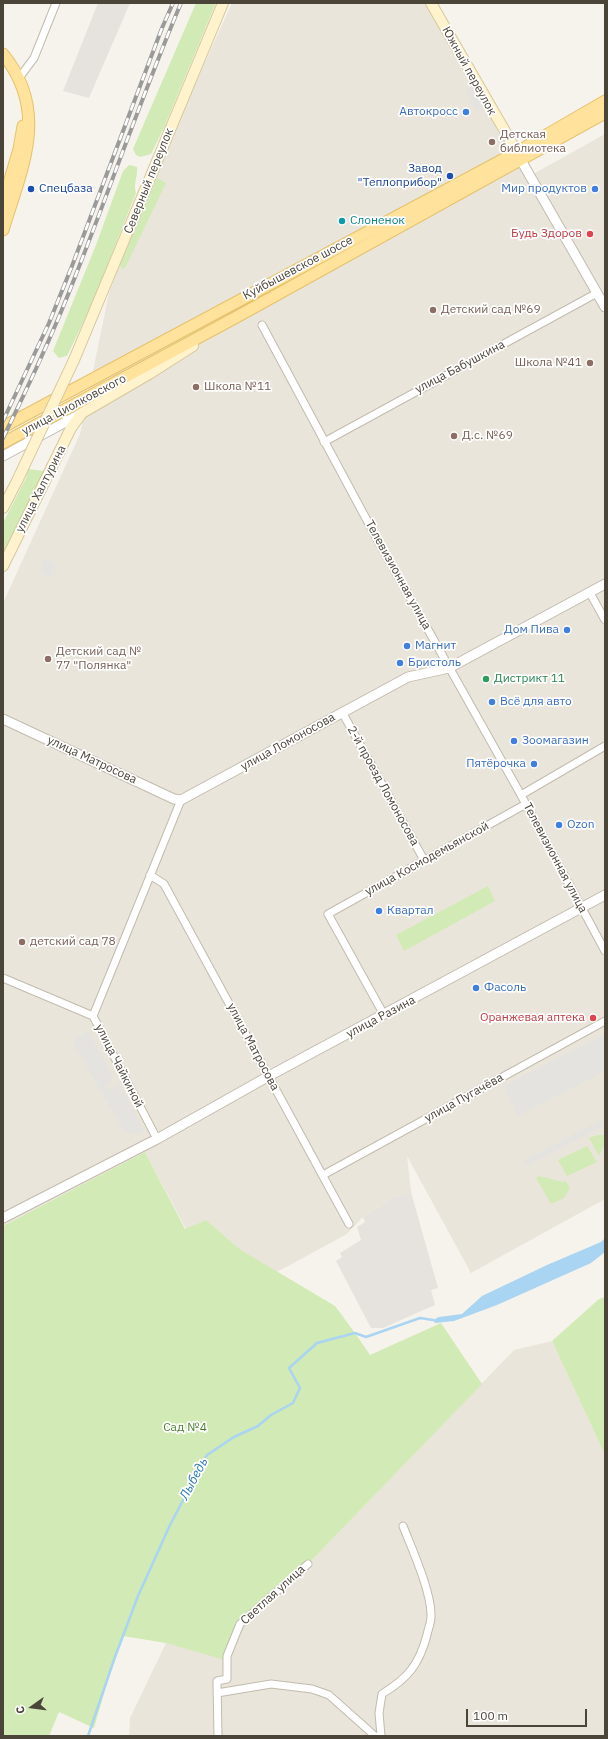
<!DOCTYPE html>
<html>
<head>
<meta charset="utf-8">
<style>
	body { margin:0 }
	#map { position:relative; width:608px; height:1739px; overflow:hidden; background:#f6f3ec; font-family:"IBM Plex Sans",sans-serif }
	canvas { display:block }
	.frame { position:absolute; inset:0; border:4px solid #4b4439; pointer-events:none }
	.north { position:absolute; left:12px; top:1687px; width:40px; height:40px; -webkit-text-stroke:3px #fff; paint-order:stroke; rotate:256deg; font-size:11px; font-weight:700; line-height:16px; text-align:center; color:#4b4439 }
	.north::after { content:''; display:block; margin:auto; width:14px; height:18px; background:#4b4439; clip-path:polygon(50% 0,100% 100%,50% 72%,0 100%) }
	.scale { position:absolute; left:466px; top:1709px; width:121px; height:18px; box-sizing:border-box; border:2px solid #4b4439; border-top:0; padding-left:5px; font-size:12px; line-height:14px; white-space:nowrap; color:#4b4439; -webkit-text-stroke:3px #fff; paint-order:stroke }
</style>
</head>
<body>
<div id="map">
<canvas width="608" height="1739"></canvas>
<div class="frame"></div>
<div class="north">С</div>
<div class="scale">100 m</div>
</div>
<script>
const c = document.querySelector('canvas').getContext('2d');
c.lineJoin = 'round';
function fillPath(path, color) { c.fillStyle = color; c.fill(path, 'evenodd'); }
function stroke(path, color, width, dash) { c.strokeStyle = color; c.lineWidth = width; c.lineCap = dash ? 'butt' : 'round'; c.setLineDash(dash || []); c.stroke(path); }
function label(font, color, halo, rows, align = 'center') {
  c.font = font + ' "IBM Plex Sans",sans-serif'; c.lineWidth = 3.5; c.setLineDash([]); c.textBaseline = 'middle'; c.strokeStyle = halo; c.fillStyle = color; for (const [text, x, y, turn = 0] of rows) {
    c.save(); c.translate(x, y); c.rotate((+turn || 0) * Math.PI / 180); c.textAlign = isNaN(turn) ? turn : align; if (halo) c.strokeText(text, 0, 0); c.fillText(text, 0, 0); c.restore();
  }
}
fillPath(new Path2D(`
	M 232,3 L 426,3 L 526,178 L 605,134 L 605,1199 L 471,1273 L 407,1156 L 411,1192 L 395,1197 L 363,1217 L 347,1234 L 277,1272 L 241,1250 L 206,1220 L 186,1229 L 145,1152 L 3,1226 L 3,603 L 80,434 L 109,293 L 154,174 Z
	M 552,1341 L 605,1455 L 605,1736 L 129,1736 L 130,1718 L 166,1643 L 225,1659 L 240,1624 L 308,1564 L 514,1350 Z`), '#eae5da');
fillPath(new Path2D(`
	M 98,3 L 130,3 L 89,98 L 63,91 Z
	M 411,1192 L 438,1288 L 431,1290 L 435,1305 L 383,1328 L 371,1328 L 336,1261 L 342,1257 L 340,1253 L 361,1240 L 357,1227 L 365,1222 L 363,1217 L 395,1197 Z`), '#e6e2dd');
fillPath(new Path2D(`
	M 196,3 L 216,3 L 163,130 L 151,154 L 140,157 L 136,155 L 133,149 Z
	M 129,165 L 137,167 C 138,177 133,183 136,193 L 92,304 L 67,356 L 59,358 L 53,351 L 96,245 L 123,171 Z
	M 157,178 L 166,183 L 125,268 L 122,269 L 120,265 Z
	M 28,469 L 44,471 L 3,555 L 3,523 L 26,478 Z
	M 488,886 L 495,901 L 404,951 L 396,935 Z
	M 598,1135 L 605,1135 L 605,1143 L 599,1156 L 589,1138 Z
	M 587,1146 L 597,1162 L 567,1176 L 558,1160 Z
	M 145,1152 L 185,1229 L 206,1220 L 241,1250 L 335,1306 L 355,1333 L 370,1355 L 441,1323 L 482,1384 L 308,1564 L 240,1624 L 225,1660 L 166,1643 L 123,1636 L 111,1669 L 94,1728 L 59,1712 L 49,1736 L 3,1736 L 3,1226 Z
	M 539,1176 L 563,1182 L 566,1181 L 570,1188 L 564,1198 L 551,1204 L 536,1178 Z
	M 605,1297 L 605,1455 L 552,1341 L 599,1299 Z`), '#d2eab5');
fillPath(new Path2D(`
	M 472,86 L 483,108 L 476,111 L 465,90 Z
	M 45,558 L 57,564 L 50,578 L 39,572 Z
	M 88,1031 L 114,1078 L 105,1086 L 108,1090 L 119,1084 L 144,1130 L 138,1134 L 125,1133 L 74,1045 L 77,1037 Z
	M 605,1034 L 605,1071 L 518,1116 L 503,1086 Z
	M 605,1118 L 605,1125 L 527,1166 L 524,1160 Z`), '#e5e3e0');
fillPath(new Path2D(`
	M 605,1238 L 605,1252 L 591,1263 L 497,1305 L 454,1321 L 435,1323 L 433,1320 L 439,1317 L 462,1314 L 482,1296 L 547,1265 L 601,1242 Z`), '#a9d4f2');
stroke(new Path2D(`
	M 88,1736 L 115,1657 L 138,1596 L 170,1525 L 207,1455 L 234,1437 L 258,1426 L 271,1415 L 293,1403 L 300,1388 L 289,1368 L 317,1343 L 355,1333 L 366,1337 L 420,1318 L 433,1320`), '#a9d4f2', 2.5);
const minor = new Path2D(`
	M 19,78 L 34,58 L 56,3
	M 262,325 L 377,539 L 521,795 L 605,951
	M 324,442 L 597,293
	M 590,593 L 605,620
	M 342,712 L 424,860
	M 521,795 L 605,746
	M 150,875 L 164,884 L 349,1224
	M 3,978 L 93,1016 L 157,1139
	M 384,1015 L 328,914 L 526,804
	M 93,1016 L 181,800
	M 323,1175 L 605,1021
	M 217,1693 L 271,1684 L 312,1689 L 329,1695 L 375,1736
	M 218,1736 L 217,1681 L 227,1679 L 227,1656 L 240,1624 L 308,1564
	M 381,1736 L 379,1713 L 382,1694 C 408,1678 419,1665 427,1635 C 428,1629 431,1623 431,1617 C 432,1593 412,1549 403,1526`);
const tertiary = new Path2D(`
	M 518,155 L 605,307
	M 3,456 L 82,413
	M 3,719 L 174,799 L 181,800 L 408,677 L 449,668 L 605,584
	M 3,1218 L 157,1139 L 269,1076 L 605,895`);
const secondary = new Path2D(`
	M 431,3 L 517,152
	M 74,360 L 223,3
	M 3,508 L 17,481
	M 3,566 L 71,428 L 82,413 L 149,374 L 193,346`);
const primary = new Path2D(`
	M 3,54 C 50,112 22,167 3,230
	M 3,203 L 19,149 L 23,126
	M 3,427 L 517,152 L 605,101
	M 3,443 L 242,314 L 605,113`);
stroke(minor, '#c2bbae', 9);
stroke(tertiary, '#c2bbae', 11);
stroke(secondary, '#d6c79b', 12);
stroke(primary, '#e6c16a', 13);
stroke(minor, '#fff', 7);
stroke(tertiary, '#fff', 9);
stroke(secondary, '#fff3cd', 10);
stroke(primary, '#ffe39c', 11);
const rail = new Path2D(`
	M 3,421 L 49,323 L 72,266 L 162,28 L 173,3
	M 3,438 C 29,385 54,332 75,277 C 111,186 143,93 181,3`);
stroke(rail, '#9a9a9a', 4);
stroke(rail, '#fff', 2.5, [8]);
const secondaryBridge = new Path2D(`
	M 17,481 L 74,360`);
stroke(secondaryBridge, '#d6c79b', 12, []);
stroke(secondaryBridge, '#fff3cd', 10);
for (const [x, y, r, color] of [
	[466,112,4,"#3f7fe0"],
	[492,142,4,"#8d6e63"],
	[450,176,4,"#1a4fb4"],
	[31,189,4,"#1a4fb4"],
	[595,189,4,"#3f7fe0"],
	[342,221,4,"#0f9aa8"],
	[590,234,4,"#e0444e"],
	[433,310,4,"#8d6e63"],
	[590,363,4,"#8d6e63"],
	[196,387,4,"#8d6e63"],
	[454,436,4,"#8d6e63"],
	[567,630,4,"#3f7fe0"],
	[407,646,4,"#3f7fe0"],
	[48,659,4,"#8d6e63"],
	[400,663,4,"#3f7fe0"],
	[486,679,4,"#2e9e5b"],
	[492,702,4,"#3f7fe0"],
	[514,741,4,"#3f7fe0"],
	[534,764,4,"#3f7fe0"],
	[559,825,4,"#3f7fe0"],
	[379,911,4,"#3f7fe0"],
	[22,942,4,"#8d6e63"],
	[476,988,4,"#3f7fe0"],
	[593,1018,4,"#e0444e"]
]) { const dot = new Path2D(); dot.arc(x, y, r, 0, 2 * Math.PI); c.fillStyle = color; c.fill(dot); stroke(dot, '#fff', 1.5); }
label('12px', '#4b4439', '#fff', [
	["Южный переулок",469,71,61],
	["Северный переулок",149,181,-68],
	["Куйбышевское шоссе",298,268,-28],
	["улица Бабушкина",460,367,-28],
	["улица Циолковского",74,405,-28],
	["улица Халтурина",41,489,-63],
	["Телевизионная улица",398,575,61],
	["улица Ломоносова",288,742,-29],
	["улица Матросова",92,760,25],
	["2-й проезд Ломоносова",383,786,61],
	["Телевизионная улица",555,858,62],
	["улица Космодемьянской",427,859,-29],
	["улица Разина",381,1017,-28],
	["улица Матросова",253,1047,62],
	["улица Чайкиной",119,1066,63],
	["улица Пугачёва",464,1098,-29],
	["Светлая улица",273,1595,-42]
]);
label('12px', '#366cbe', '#fff', [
	["Автокросс",458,112,"right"],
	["Мир продуктов",587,189,"right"],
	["Дом Пива",559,630,"right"],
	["Магнит",415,646],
	["Бристоль",408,663],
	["Всё для авто",500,702],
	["Зоомагазин",522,741],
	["Пятёрочка",526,764,"right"],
	["Ozon",567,825],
	["Квартал",387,911],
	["Фасоль",484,988]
], 'left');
label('12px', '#785e54', '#fff', [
	["Детская",500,135],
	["библиотека",500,149],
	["Детский сад №69",441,310],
	["Школа №41",582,363,"right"],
	["Школа №11",204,387],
	["Д.с. №69",462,436],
	["Детский сад №",56,652],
	["77 \"Полянка\"",56,666],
	["детский сад 78",30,942]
], 'left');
label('12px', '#164399', '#fff', [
	["Завод",442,169],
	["\"Теплоприбор\"",442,183],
	["Спецбаза",39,189,"left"]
], 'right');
label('12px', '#0d838f', '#fff', [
	["Слоненок",350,221]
], 'left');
label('12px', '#be3a42', '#fff', [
	["Будь Здоров",582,234],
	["Оранжевая аптека",585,1018]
], 'right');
label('12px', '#27864d', '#fff', [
	["Дистрикт 11",494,679]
], 'left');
label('12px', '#4a7f2a', '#fff', [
	["Сад №4",185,1428]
]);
label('italic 13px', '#2e7ab2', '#fff', [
	["Лыбедь",194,1479,-62]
]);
</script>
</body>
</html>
